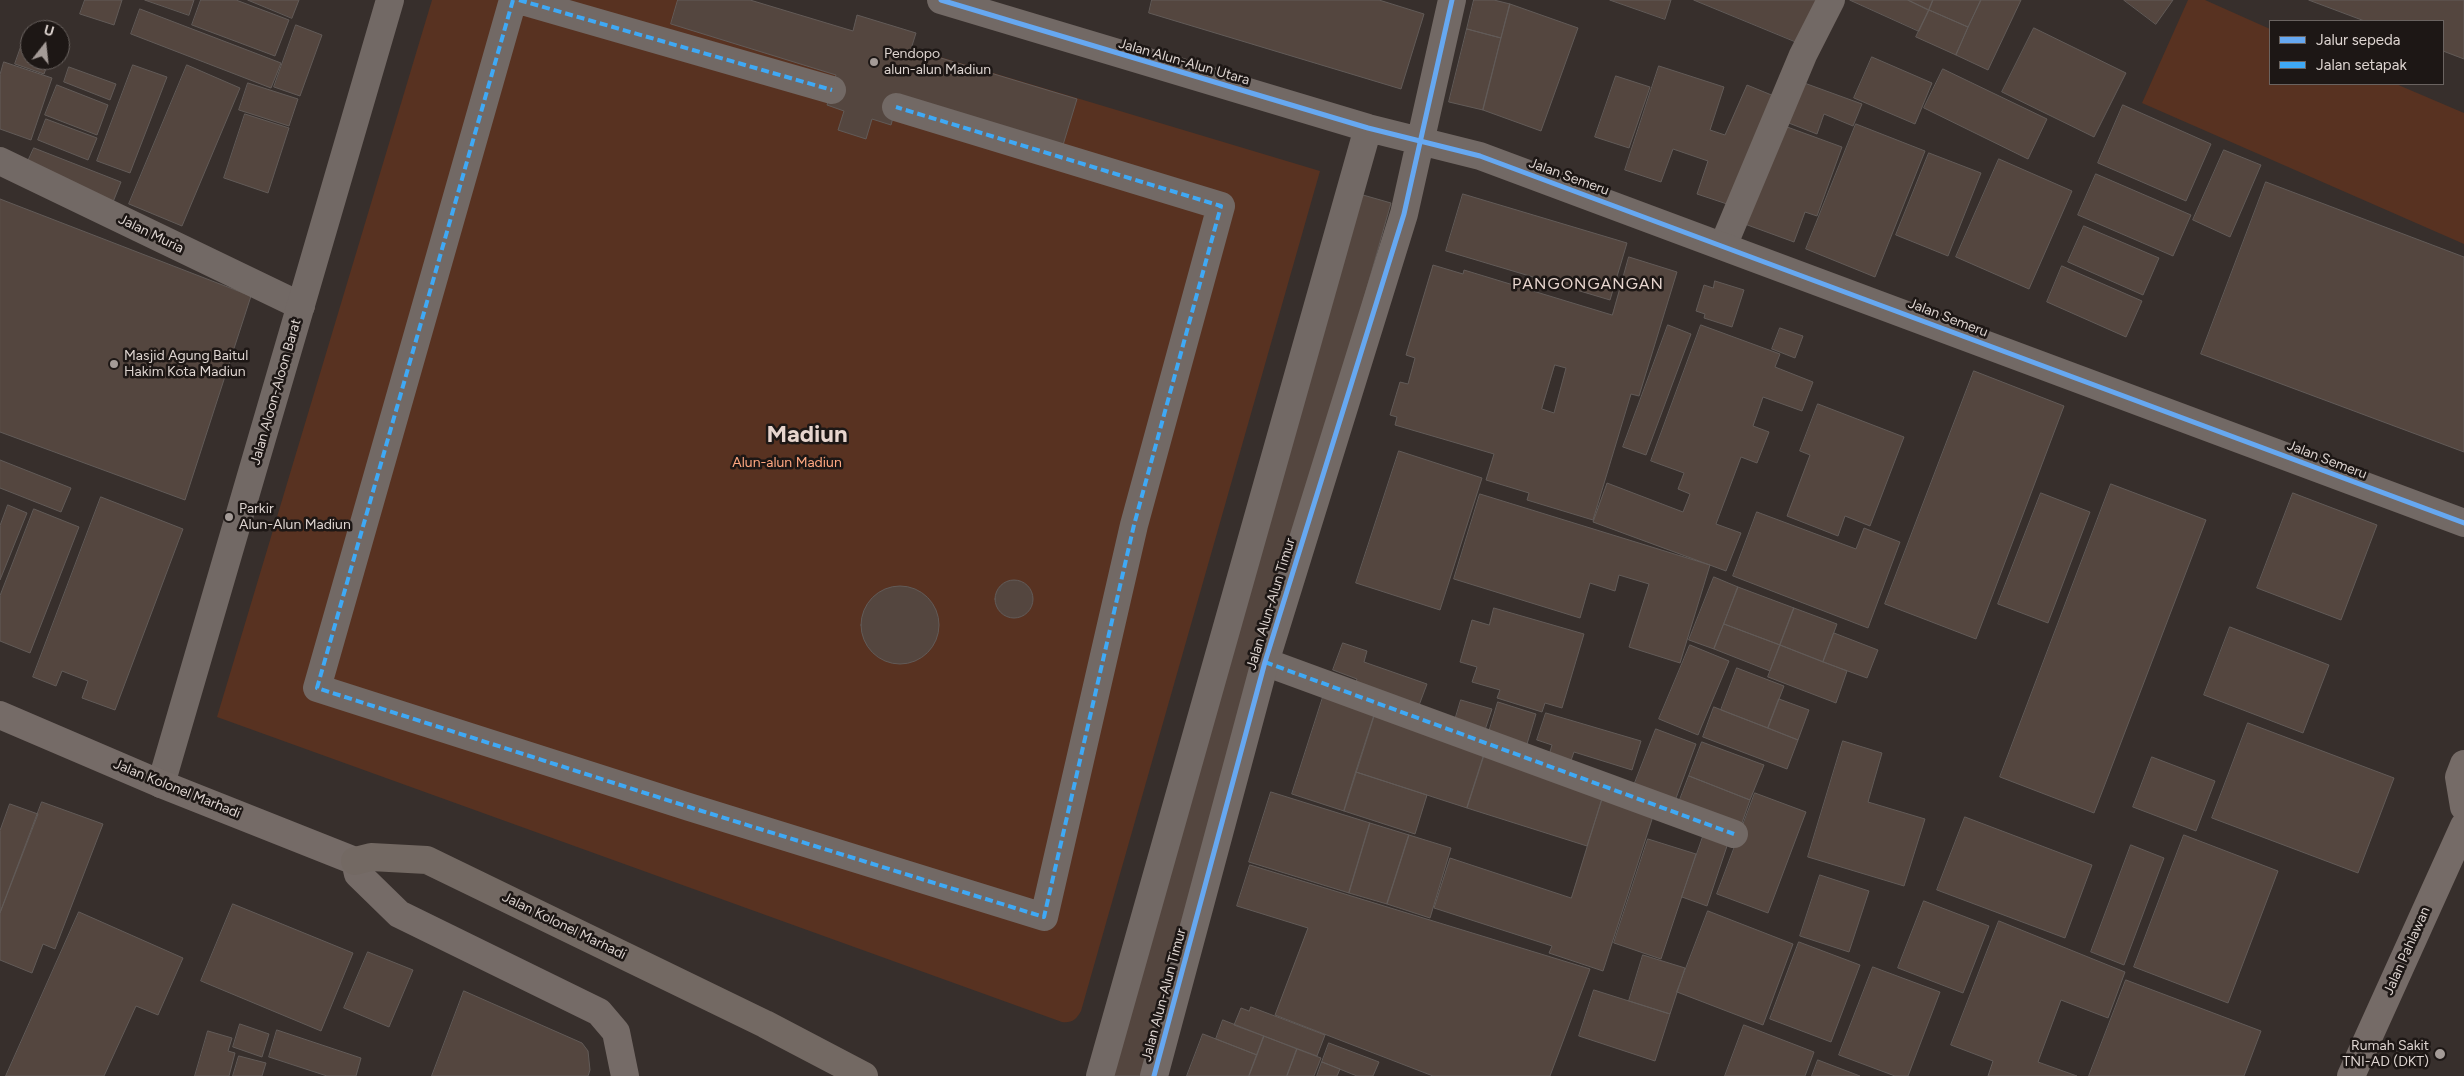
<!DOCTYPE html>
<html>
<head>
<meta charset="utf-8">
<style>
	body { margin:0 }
	#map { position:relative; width:2464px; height:1076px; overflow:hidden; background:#372f2c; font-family:Figtree,sans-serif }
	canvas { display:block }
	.legend { position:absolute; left:2269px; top:20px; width:175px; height:65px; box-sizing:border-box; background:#1d1715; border:1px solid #6a6360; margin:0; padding:6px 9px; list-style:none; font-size:15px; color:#ded5d1 }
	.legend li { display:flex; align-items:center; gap:10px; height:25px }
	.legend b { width:25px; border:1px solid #6a6360 }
	.north { position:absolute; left:20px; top:20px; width:50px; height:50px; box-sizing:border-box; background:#1d1715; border:1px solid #6a6360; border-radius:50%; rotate:16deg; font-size:14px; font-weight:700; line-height:20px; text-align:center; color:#ded5d1 }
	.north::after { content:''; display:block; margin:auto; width:18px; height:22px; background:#a49b97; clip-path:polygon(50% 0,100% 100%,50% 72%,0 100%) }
</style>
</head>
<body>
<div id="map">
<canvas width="2464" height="1076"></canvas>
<ul class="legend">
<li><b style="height:6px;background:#66a8f1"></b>Jalur sepeda</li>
<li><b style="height:6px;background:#3fa9f5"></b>Jalan setapak</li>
</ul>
<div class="north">U</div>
</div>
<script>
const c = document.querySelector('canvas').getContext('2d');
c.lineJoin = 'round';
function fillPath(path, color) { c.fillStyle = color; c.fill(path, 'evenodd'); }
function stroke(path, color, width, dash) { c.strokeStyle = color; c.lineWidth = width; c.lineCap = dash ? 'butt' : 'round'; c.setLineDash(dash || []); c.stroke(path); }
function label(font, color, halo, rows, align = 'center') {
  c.font = font + ' Figtree,sans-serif'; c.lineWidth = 5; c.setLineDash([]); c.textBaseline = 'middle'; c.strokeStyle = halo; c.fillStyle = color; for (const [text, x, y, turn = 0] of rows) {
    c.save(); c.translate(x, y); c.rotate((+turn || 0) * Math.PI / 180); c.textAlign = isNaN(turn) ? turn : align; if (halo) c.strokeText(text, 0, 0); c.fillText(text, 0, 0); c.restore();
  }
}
fillPath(new Path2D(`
	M 432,0 L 750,0 L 1320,171 L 1081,1011 C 1076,1020 1072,1023 1062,1022 L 217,717 Z
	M 2188,0 L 2205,0 L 2270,29 L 2270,84 L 2396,84 L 2464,113 L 2464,244 L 2142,103 Z`), '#583221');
const building = new Path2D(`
	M 85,0 L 122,0 L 114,25 L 80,14 Z
	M 145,0 L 194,0 L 189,15 Z
	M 201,0 L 236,0 L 289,20 L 275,56 L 192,25 Z
	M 248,0 L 299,0 L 292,18 Z
	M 678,0 L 750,0 L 853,31 L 857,15 L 916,33 L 911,49 L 1077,99 L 1063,145 L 896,107 L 891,125 L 872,119 L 866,139 L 838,130 L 844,111 L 827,105 L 836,75 L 671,24 Z
	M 1152,0 L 1379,0 L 1424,14 L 1401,89 L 1149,13 Z
	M 1474,0 L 1494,0 L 1510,4 L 1501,38 L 1467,29 Z
	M 1610,0 L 1671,0 L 1665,19 Z
	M 1694,0 L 1823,0 L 1804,45 Z
	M 1850,0 L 1908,0 L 1929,10 L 1919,31 Z
	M 1908,0 L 1933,0 L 1929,10 Z
	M 1933,0 L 1981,0 L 1968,27 L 1929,10 Z
	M 1981,0 L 2021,0 L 1988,70 L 1956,55 Z
	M 2124,0 L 2173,0 L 2156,24 Z
	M 2309,0 L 2464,0 L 2464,59 L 2443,51 L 2443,21 L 2365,21 Z
	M 1510,4 L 1578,28 L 1541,131 L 1483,110 Z
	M 140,9 L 281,63 L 271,88 L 131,34 Z
	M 1929,10 L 1968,27 L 1956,55 L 1916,37 Z
	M 296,25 L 322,35 L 300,96 L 274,87 Z
	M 2034,28 L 2126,73 L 2094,137 L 2002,92 Z
	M 1467,29 L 1501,38 L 1483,110 L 1449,102 Z
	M 27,30 L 30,31 L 30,60 L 49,60 L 44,74 L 15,64 Z
	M 1872,57 L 1932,83 L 1915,124 L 1854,98 Z
	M 4,62 L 52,78 L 31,140 L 0,129 L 0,75 Z
	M 133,65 L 167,77 L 130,173 L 97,161 Z
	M 187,65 L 240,88 L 182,226 L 129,204 Z
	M 1659,66 L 1724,87 L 1710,130 L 1725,135 L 1747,85 L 1774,96 L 1727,204 L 1697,194 L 1708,161 L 1673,149 L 1661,182 L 1625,170 Z
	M 69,67 L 116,84 L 110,100 L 64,82 Z
	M 1943,69 L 2047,119 L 2028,159 L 1924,108 Z
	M 1616,76 L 1650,87 L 1629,148 L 1595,137 Z
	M 1796,80 L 1862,104 L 1853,126 L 1824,114 L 1817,134 L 1781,120 Z
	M 248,83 L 298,99 L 289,126 L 239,110 Z
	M 57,85 L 108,105 L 97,135 L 45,115 Z
	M 2123,105 L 2211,144 L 2186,201 L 2098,163 Z
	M 245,114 L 289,128 L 268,193 L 224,178 Z
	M 46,119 L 97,138 L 88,160 L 38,140 Z
	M 1779,124 L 1842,147 L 1817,216 L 1805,212 L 1794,242 L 1742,223 Z
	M 1856,124 L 1925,151 L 1875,277 L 1806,249 Z
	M 34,148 L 121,182 L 113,202 L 25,168 Z
	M 2224,150 L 2261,165 L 2230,237 L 2193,220 Z
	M 1929,153 L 1981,173 L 1948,256 L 1896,235 Z
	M 1999,159 L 2072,191 L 2029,289 L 1956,257 Z
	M 2096,174 L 2191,215 L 2173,256 L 2078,215 Z
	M 2266,182 L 2464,257 L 2464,452 L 2201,354 Z
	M 1463,194 L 1627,243 L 1610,300 L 1446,251 Z
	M 1363,195 L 1391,203 L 1144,1076 L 1113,1076 Z
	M 0,199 L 251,296 L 185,500 L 0,432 Z
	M 2084,226 L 2159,258 L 2143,295 L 2068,262 Z
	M 1629,257 L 1677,272 L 1639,396 L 1631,394 L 1593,520 L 1527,500 L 1529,493 L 1486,480 L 1494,454 L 1395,425 L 1397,417 L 1390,415 L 1400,382 L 1408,384 L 1415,358 L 1406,355 L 1433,265 L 1463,274 L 1464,270 L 1612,315 ZM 1555,365 L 1566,368 L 1554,413 L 1542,409 Z
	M 2062,266 L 2142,301 L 2126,337 L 2047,302 Z
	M 1715,281 L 1744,290 L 1732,327 L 1704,318 L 1705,314 L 1696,311 L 1704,285 L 1713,288 Z
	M 1668,325 L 1691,334 L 1646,455 L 1623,447 Z
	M 1701,325 L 1780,354 L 1775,367 L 1813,382 L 1802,411 L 1763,397 L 1753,426 L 1769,432 L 1757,463 L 1741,457 L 1716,524 L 1741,533 L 1726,571 L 1593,522 L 1607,483 L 1683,512 L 1690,494 L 1678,489 L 1684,473 L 1651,461 Z
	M 1780,328 L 1803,336 L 1795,358 L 1772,349 Z
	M 1974,371 L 2064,406 L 1976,639 L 1885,604 Z
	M 1818,404 L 1904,437 L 1870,526 L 1845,516 L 1838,536 L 1787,516 L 1810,455 L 1800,451 Z
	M 1399,451 L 1482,478 L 1440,610 L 1356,583 Z
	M 0,460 L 71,488 L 61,512 L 0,488 Z
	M 2111,484 L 2206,520 L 2094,813 L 2000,777 Z
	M 2041,493 L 2090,512 L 2048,623 L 1998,604 Z
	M 2293,493 L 2377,525 L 2341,620 L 2257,588 Z
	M 1480,494 L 1710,565 L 1680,663 L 1629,647 L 1649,584 L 1619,575 L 1615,591 L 1590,583 L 1580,618 L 1454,579 Z
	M 101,497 L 183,529 L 115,710 L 82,698 L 88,681 L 62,671 L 56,686 L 33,677 Z
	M 8,505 L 27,513 L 0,580 L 0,526 Z
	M 34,509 L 79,527 L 30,653 L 0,641 L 0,596 Z
	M 1757,512 L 1856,549 L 1864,528 L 1900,542 L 1868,628 L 1733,576 Z
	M 1714,577 L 1738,587 L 1714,649 L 1689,640 Z
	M995 599a19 19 0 1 1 38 0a19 19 0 1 1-38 0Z
	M861 625a39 39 0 1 1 78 0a39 39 0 1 1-78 0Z
	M 1738,587 L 1794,608 L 1780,645 L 1724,624 Z
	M 1494,608 L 1584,634 L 1562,708 L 1545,703 L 1542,712 L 1497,698 L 1500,690 L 1472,682 L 1477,667 L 1460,662 L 1472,620 L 1489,625 Z
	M 1794,608 L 1837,624 L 1823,662 L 1780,645 Z
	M 1724,624 L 1780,645 L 1770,671 L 1714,649 Z
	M 2230,627 L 2329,665 L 2303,733 L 2204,695 Z
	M 1834,633 L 1878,650 L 1867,678 L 1823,662 Z
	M 1343,643 L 1367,651 L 1364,662 L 1427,684 L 1418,708 L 1355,686 L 1357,679 L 1333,670 Z
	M 1690,645 L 1729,661 L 1698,735 L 1659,719 Z
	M 1780,645 L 1847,671 L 1836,703 L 1768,677 Z
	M 1737,668 L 1784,686 L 1768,728 L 1721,710 Z
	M 1324,694 L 1376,710 L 1344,811 L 1292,794 Z
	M 1779,699 L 1809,710 L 1798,740 L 1768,728 Z
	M 1461,700 L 1492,709 L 1483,736 L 1453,727 Z
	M 1498,702 L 1536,714 L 1524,754 L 1486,742 Z
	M 1714,707 L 1798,740 L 1787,769 L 1703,737 Z
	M 1376,710 L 1487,746 L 1467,808 L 1356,772 Z
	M 1546,713 L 1641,741 L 1632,770 L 1574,752 L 1568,769 L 1547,762 L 1552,745 L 1537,740 Z
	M 2248,723 L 2394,778 L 2358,873 L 2212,818 Z
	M 1656,729 L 1696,744 L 1672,809 L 1631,793 Z
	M 1843,741 L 1882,753 L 1868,802 L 1925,819 L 1904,886 L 1808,857 Z
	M 1702,742 L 1764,765 L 1750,800 L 1689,776 Z
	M 1484,755 L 1604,793 L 1587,846 L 1467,808 Z
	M 2152,757 L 2215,781 L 2196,831 L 2133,807 Z
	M 1356,772 L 1427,795 L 1415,834 L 1344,811 Z
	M 1689,776 L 1750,800 L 1738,834 L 1676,810 Z
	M 1271,792 L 1370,823 L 1349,893 L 1249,862 Z
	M 1604,793 L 1655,810 L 1603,971 L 1549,953 L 1552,946 L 1434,908 L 1450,858 L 1571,898 Z
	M 1755,793 L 1806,812 L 1768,913 L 1717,894 Z
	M 42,802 L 103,824 L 55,949 L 43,944 L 32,973 L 0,960 L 0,913 Z
	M 10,804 L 38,814 L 0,913 L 0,831 Z
	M 1965,817 L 2092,865 L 2065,938 L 1937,890 Z
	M 1370,823 L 1409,835 L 1387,904 L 1349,893 Z
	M 1706,828 L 1730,837 L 1707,906 L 1682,897 Z
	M 1409,835 L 1451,848 L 1430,918 L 1387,904 Z
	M 2184,835 L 2278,871 L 2228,1003 L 2134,967 Z
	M 1648,839 L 1696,854 L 1661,959 L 1614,943 Z
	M 2131,845 L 2164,858 L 2124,965 L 2091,952 Z
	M 1250,865 L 1590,969 L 1550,1076 L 1433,1076 L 1275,1015 L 1308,928 L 1237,906 Z
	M 1820,875 L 1869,891 L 1849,952 L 1800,936 Z
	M 1924,901 L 1989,926 L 1963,993 L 1898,968 Z
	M 233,904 L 353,953 L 321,1031 L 201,981 Z
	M 1708,911 L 1793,944 L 1763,1025 L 1677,992 Z
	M 79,912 L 183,958 L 158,1015 L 136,1006 L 104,1076 L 6,1076 Z
	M 1999,921 L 2125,972 L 2108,1018 L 2061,1000 L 2038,1062 L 2077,1076 L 1988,1076 L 1993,1061 L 1951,1045 Z
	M 1799,942 L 1860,965 L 1831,1042 L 1770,1019 Z
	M 368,952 L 413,970 L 389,1027 L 344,1008 Z
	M 1643,955 L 1685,968 L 1670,1014 L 1629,1001 Z
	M 1873,967 L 1940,992 L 1908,1076 L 1895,1076 L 1839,1055 Z
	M 2126,980 L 2261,1031 L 2244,1076 L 2089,1076 Z
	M 1594,990 L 1670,1014 L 1655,1061 L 1579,1036 Z
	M 464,991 L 582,1043 L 588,1051 L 590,1070 L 588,1076 L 432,1076 Z
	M 1251,1007 L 1325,1035 L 1317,1056 L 1234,1025 L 1241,1008 L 1249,1011 Z
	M 1223,1020 L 1264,1036 L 1257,1055 L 1216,1039 Z
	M 240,1024 L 269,1034 L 262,1057 L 233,1047 Z
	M 1744,1025 L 1814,1052 L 1805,1076 L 1725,1076 Z
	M 277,1030 L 361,1058 L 356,1076 L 327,1076 L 269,1057 Z
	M 208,1031 L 232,1038 L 228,1051 L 235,1053 L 229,1076 L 195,1076 Z
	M 1203,1034 L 1257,1055 L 1249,1076 L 1187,1076 Z
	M 1264,1036 L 1297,1049 L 1287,1076 L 1249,1076 Z
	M 1329,1043 L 1379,1062 L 1373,1076 L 1357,1076 L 1322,1062 Z
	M 1297,1049 L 1321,1058 L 1314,1076 L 1287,1076 Z
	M 239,1056 L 266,1063 L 262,1076 L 233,1076 Z
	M 1818,1060 L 1860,1076 L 1812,1076 Z
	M 1322,1062 L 1340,1069 L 1337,1076 L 1317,1076 Z`);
fillPath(building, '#54463f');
stroke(building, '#625b58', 1);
stroke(new Path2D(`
	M 513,0 L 317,688 L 689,807 L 1044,917 L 1134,525 L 1221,206 L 896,107
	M 519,0 L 832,90`), '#726965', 28);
stroke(new Path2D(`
	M 0,161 L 301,306
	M 1723,246 L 1803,55 L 1831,0
	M 1265,662 L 1734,834`), '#726965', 28);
stroke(new Path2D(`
	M 941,0 L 1368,128 L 1480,156 L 2464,523
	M 161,784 L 390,0
	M 1100,1076 L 1368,128
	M 1154,1076 L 1265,662 L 1404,214 L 1452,0`), '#726965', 28);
stroke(new Path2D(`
	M 0,715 L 161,784 L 355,861 L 358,874 L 399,914 L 599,1012 L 616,1032 L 625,1076
	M 2464,764 L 2459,777 L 2464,807
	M 2351,1076 L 2464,826`), '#756b67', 28);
stroke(new Path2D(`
	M 355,861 L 371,857 L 427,860 L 765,1024 L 864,1076`), '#736963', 28);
stroke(new Path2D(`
	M 513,0 L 317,688 L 689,807 L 1044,917 L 1134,525 L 1221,206 L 896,107
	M 519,0 L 832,90
	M 1265,662 L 1734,834`), '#3fa9f5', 4, [8, 4]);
stroke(new Path2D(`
	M 941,0 L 1368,128 L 1480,156 L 2464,523
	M 1154,1076 L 1265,662 L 1404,214 L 1452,0`), '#66a8f1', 5);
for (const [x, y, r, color] of [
	[874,62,5,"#a49b97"],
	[114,364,5,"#a49b97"],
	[229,517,5,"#a49b97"],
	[2440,1054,6,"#a49b97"]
]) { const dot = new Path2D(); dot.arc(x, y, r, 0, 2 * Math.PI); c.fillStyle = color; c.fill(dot); stroke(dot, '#1d1715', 2); }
label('14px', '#ded5d1', '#1d1715', [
	["Pendopo",884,54],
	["alun-alun Madiun",884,70],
	["Masjid Agung Baitul",124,356],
	["Hakim Kota Madiun",124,372],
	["Parkir",239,509],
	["Alun-Alun Madiun",239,525],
	["Rumah Sakit",2429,1046,"right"],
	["TNI-AD (DKT)",2429,1062,"right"]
], 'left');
label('14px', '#ded5d1', '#1d1715', [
	["Jalan Alun-Alun Utara",1184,62,16],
	["Jalan Semeru",1569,177,20],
	["Jalan Muria",151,234,26],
	["Jalan Semeru",1948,318,21],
	["Jalan Aloon-Aloon Barat",276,392,-74],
	["Jalan Semeru",2327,460,21],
	["Jalan Alun-Alun Timur",1271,604,-73],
	["Jalan Kolonel Marhadi",177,789,22],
	["Jalan Kolonel Marhadi",564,926,26],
	["Jalan Pahlawan",2407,951,-66],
	["Jalan Alun-Alun Timur",1164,995,-75]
]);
label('14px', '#fea780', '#1d1715', [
	["Alun-alun Madiun",787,463]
]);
c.letterSpacing = '1px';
label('16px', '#e7d5ce', '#1d1715', [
	["PANGONGANGAN",1588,284]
]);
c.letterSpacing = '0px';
label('bold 24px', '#e7d5ce', '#1d1715', [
	["Madiun",807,435]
]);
</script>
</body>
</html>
